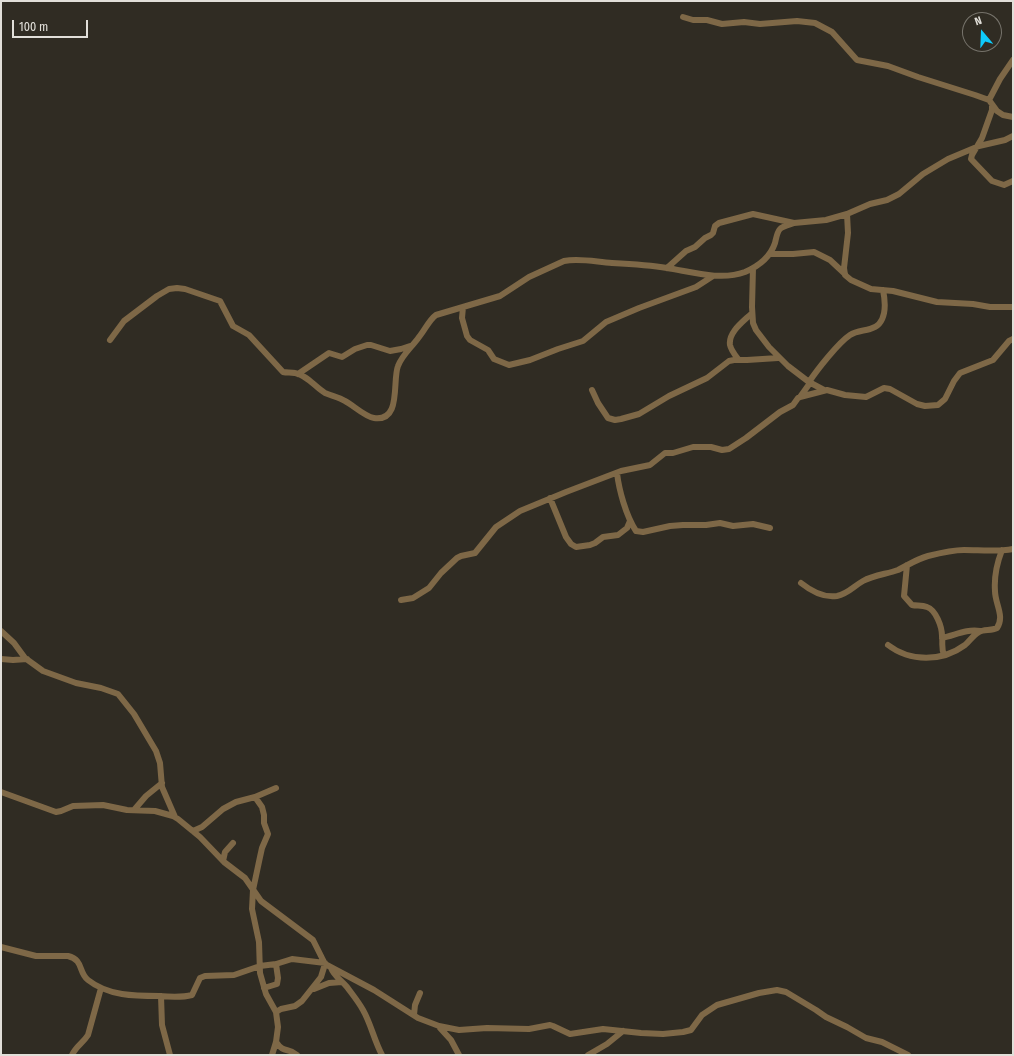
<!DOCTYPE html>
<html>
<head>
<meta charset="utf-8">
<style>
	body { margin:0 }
	#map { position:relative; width:1014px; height:1056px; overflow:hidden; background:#302c23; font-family:"Fira Sans Condensed",sans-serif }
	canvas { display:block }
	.frame { position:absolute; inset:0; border:2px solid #e1dfd9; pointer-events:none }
	.north { position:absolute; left:962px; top:12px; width:40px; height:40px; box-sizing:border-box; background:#302c23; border:1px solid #77746c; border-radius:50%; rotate:341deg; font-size:11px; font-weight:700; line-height:16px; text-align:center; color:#e1dfd9 }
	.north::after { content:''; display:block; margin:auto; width:14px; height:18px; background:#0ecafa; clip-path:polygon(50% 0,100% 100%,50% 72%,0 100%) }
	.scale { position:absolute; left:12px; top:20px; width:76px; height:18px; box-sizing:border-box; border:2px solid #e1dfd9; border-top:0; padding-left:5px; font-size:12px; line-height:14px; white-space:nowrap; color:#e1dfd9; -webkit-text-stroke:3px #302c23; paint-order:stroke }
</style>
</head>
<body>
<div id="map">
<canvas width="1014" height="1056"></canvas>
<div class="frame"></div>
<div class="north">N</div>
<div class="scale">100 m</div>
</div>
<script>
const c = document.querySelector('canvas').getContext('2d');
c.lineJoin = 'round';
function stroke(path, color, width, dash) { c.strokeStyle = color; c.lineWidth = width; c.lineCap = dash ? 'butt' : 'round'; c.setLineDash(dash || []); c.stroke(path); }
stroke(new Path2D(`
	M 683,17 L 693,20 L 707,20 L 722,24 L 744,22 L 760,24 L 797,21 L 815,23 L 832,32 L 857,60 L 888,66 L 918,77 L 975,95 L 989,100 L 997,111 L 1003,115 L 1013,117
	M 989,100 L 1000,79 L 1013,60
	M 992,106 L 992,110 L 982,138 L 972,155 L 971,159 L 992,181 L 1004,185 L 1013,181
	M 847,214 L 848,233 L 844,268 L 845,275 L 851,280 L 871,289 L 893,291 L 937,302 L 973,304 L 990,307 L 1013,307
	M 771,254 L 793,254 L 814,252 L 830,260 L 845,274
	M 667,268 L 686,251 L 695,247 L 705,238 L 711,235 L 713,233 L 715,226 L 719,223 L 753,214 L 794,223 L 826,220 L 847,214 L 870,204 L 887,200 L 899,194 L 923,174 L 948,159 L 979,146 L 1005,140 L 1013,136
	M 753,268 L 752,307 L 753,323 L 756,330 L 769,347 L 780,358
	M 463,307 L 462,318 L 467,336 L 470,340 L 488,350 L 494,359 L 509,365 L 530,360 L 558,349 L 583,341 L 606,322 L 639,308 L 696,287 L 713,276
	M 110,340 L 124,321 L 157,296 L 169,289 L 177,288 L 185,289 L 220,301 L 233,326 L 249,335 L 283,372 C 287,373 291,372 295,373 C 307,375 315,387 325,393 C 332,396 339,397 345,401 C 353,405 365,417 374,418 C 402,422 392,381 398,366 C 402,355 412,347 419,337 C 425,330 429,320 436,315 L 500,296 L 529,277 L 564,261 C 580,258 596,262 612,263 C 631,264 649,265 667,268 C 692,272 721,281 745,272 C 759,266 770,258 775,243 C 776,239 777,232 780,229 C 783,226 789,225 794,223
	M 738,359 C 735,355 731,350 730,345 C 728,332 744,321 752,313
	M 298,374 L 329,353 L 342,357 L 355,349 L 367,345 L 371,345 L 390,351 L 401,349 L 410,346
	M 809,382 C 817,370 838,343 850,335 C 856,331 863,331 870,329 C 887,325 886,304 883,290
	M 592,390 L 598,403 L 608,418 L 615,420 L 621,419 L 639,414 L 669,396 L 707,378 L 729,361 L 734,360 L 747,360 L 778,358 L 780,358 L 788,366 L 809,382 L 824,390
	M 800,397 L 810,383
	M 617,473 C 619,490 626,516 636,531 L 643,532 L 670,526 L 683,525 L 706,525 L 720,523 L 733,526 L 753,524 L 770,528
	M 550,498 L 566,537 L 571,544 L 576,547 L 590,545 L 595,543 L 603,537 L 618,535 L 627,528 L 630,521
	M 907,565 L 904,596 L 912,605 C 917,606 922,605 927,607 C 936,610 942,627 942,636 C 943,643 941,648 944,655
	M 801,583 C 811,591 824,598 837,596 C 848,594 854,586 863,581 C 874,575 887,574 898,570 C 908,565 917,559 928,556 C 940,553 952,550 964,550 C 980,550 997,552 1013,549
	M 401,600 L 413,598 L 429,588 L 441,573 L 457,558 L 461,556 L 475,553 L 496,527 L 520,511 L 566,492 L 621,471 L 650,465 L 665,453 L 673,453 L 693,447 L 711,447 L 722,450 L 729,449 L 746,438 L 780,412 L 793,405 L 798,398 L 800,397 L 827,390 L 845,395 L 866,397 L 884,388 L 890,389 L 917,404 L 925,406 L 938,405 L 945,399 L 954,381 L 960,373 L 993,360 L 1009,341 L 1013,339
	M 1,631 L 14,643 L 25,658 L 43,671 L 76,683 L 101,688 L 118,694 L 134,714 L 156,751 L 160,763 L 162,787 L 175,817
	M 942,638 C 956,635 966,629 980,631
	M 888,645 C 910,662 942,662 965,645 C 970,641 973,635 979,632 C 984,629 991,631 997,628 C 1005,616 995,604 995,591 C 994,578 997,563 1002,550
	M 1,659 L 13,660 L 27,659
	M 1,792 L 56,812 L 61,811 L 73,806 L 103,805 L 127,810 L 155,811 L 173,816 L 178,819 L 200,837 L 224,862 L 245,878 L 261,901 L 313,940 L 325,964 L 374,990 L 418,1018 L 439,1026 L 459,1030 L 487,1028 L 529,1029 L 550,1025 L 553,1026 L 570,1034 L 603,1029 L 641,1033 L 663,1034 L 683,1032 L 691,1030 L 702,1015 L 717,1005 L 759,993 L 777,990 L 786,992 L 816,1010 L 826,1017 L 847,1027 L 866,1038 L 882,1042 L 908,1055
	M 255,797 L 262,807 L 264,815 L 264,823 L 268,834 L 262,848 L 260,857 L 253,890 L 252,909 L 259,942 L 260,973 L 266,994 L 276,1012 L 278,1027 L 276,1042 L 272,1055
	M 134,810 L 146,796 L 162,783
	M 193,831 L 202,827 L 223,809 L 236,802 L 255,797 L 276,788
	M 223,861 L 225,852 L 233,843
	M 1,947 L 36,956 L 68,956 C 84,960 78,972 88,980 C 108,996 135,996 159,996 C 170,997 181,998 192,995 L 200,978 L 205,976 L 234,975 L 260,966 L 276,964 L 292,959 L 325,963
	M 331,968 C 334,976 341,980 347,987 C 352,994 358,1001 363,1010 C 371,1024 374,1040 382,1055
	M 264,988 L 277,984 L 278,978 L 276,964
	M 314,989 L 329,983 L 342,982
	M 161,996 L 162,1025 L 170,1055
	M 276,1012 L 281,1009 L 295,1006 L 302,1001 L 321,977 L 325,964
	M 414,1015 L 415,1005 L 420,993
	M 440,1028 L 451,1040 L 459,1055
	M 276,1042 C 284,1054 288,1047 297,1055
	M 72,1055 C 76,1046 83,1043 88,1035 L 101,988
	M 588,1055 L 607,1044 L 623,1031`), '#7e6847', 6);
</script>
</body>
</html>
